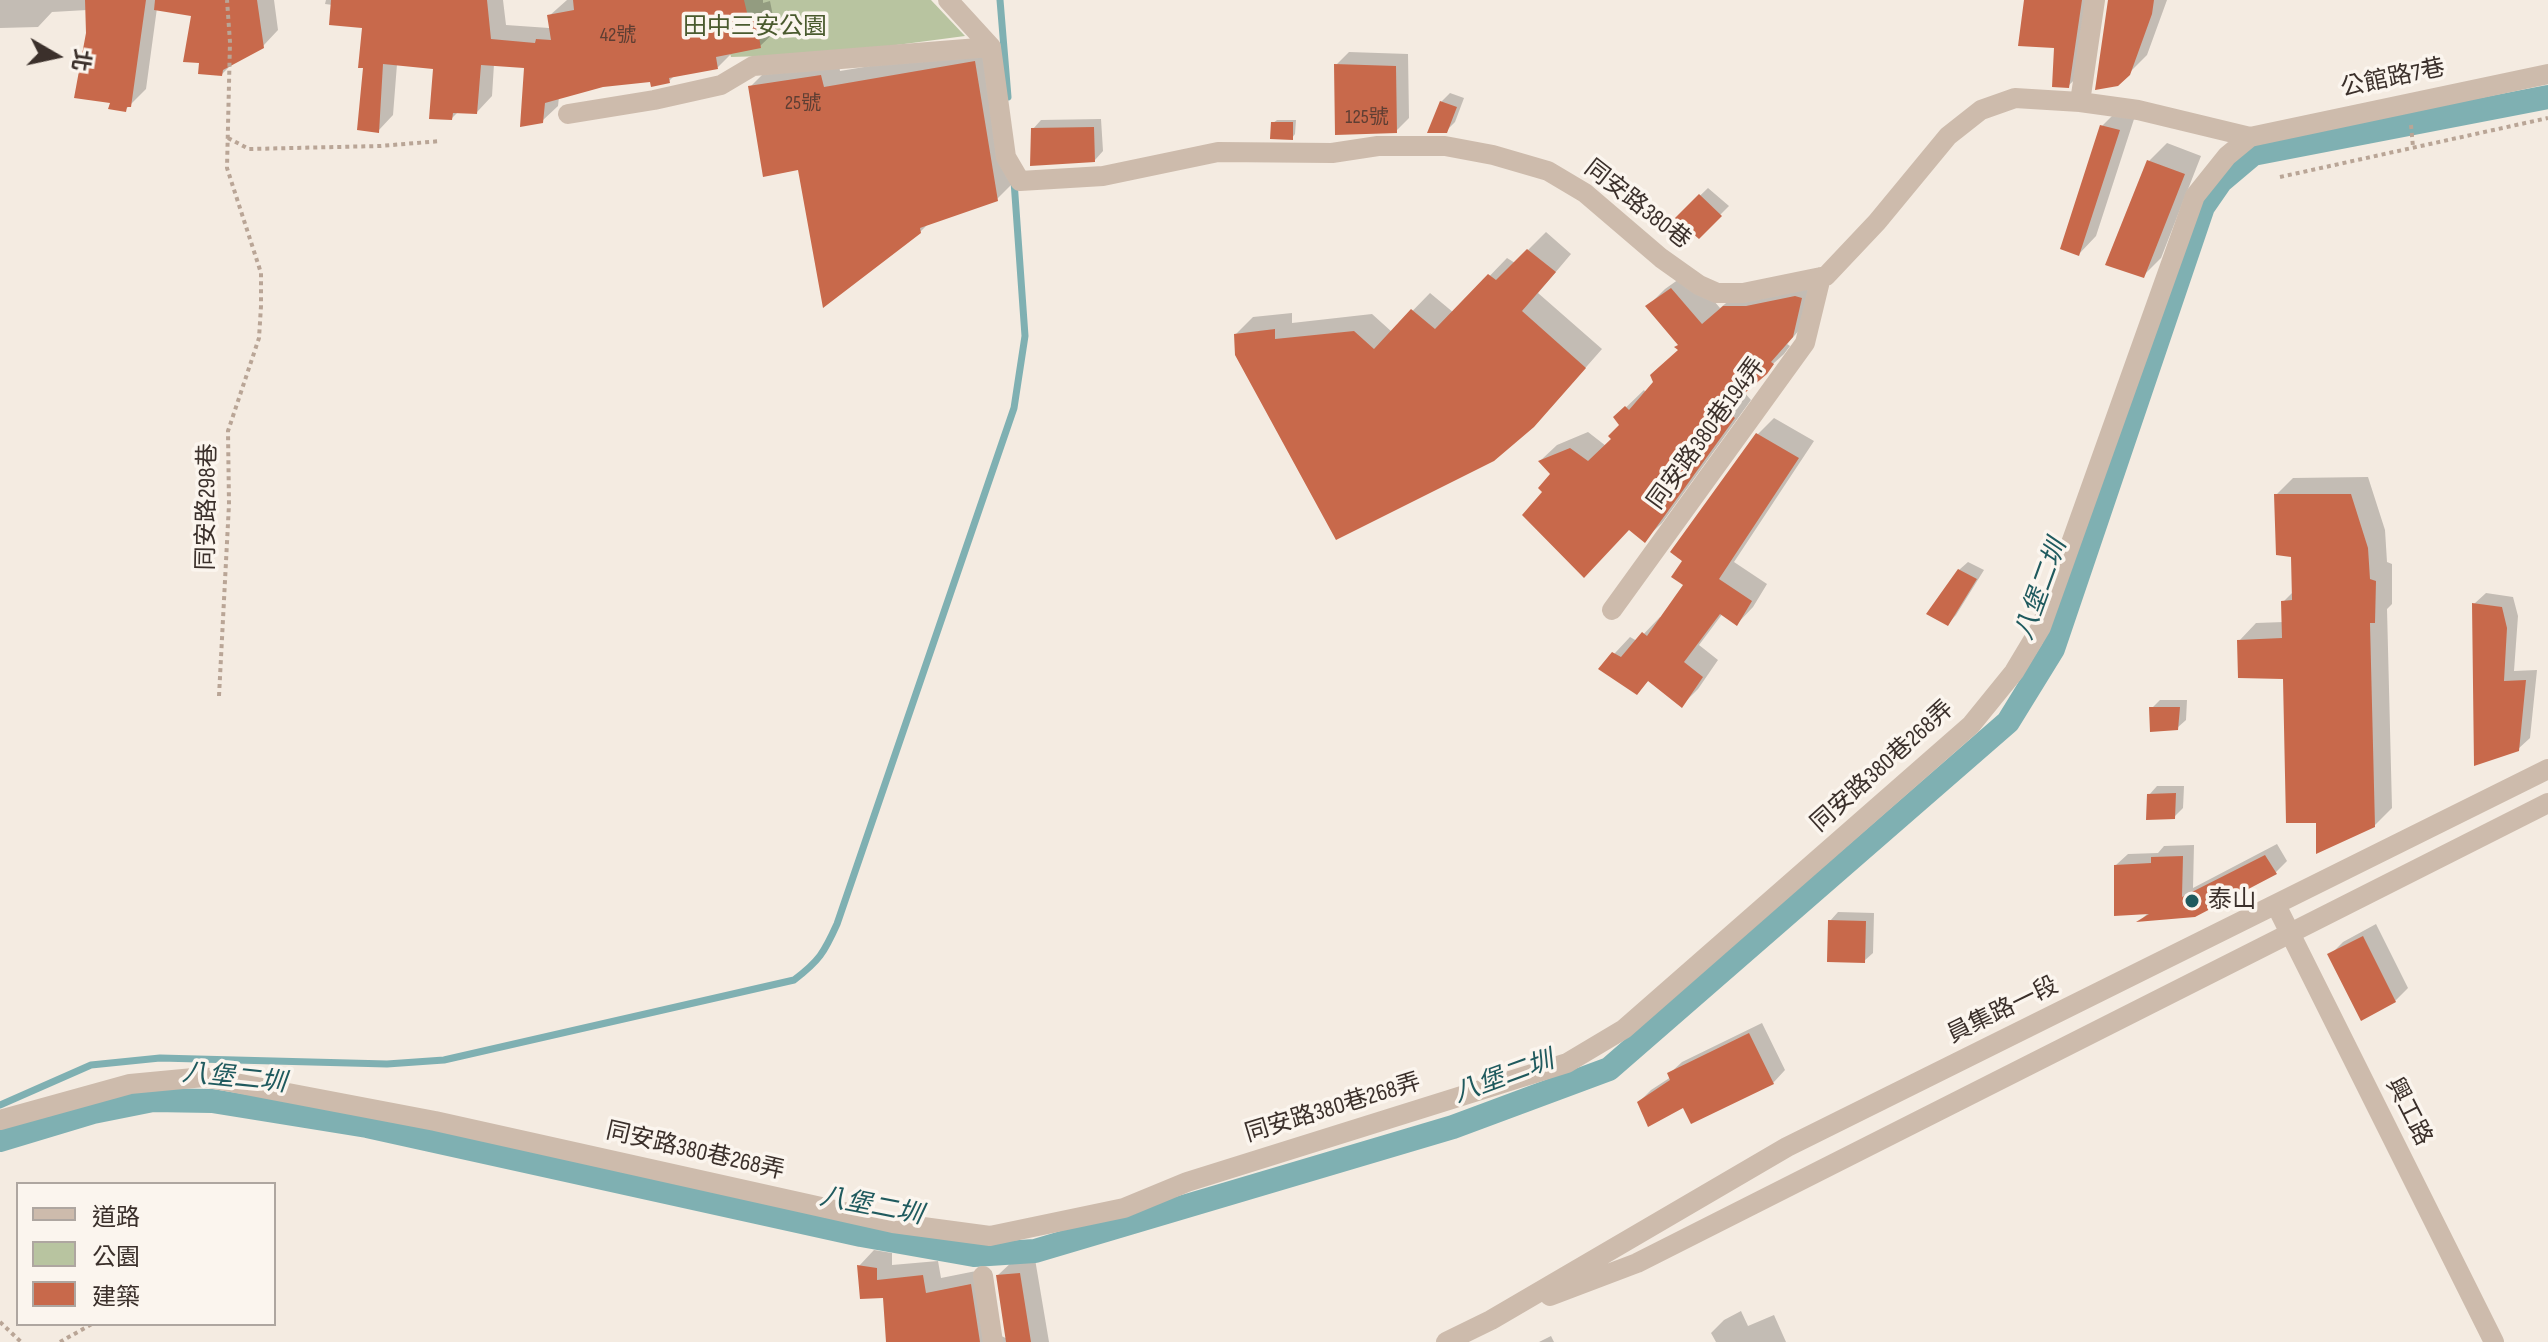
<!DOCTYPE html>
<html>
<head>
<meta charset="utf-8">
<style>
	body { margin:0 }
	#map { position:relative; width:2548px; height:1342px; overflow:hidden; background:#f4ebe1; font-family:"Sofia Sans Condensed","Noto Sans TC",sans-serif }
	canvas { display:block }
	.legend { position:absolute; left:16px; top:1182px; width:260px; height:144px; box-sizing:border-box; background:#fbf5ee; border:2px solid #aea6a0; margin:0; padding:10px 14px; list-style:none; font-size:24px; color:#3b302b }
	.legend li { display:flex; align-items:center; gap:16px; height:40px }
	.legend b { width:40px; border:2px solid #aea6a0 }
	.north { position:absolute; left:16px; top:16px; width:80px; height:80px; -webkit-text-stroke:6px #fbf5ee; paint-order:stroke; rotate:99deg; font-size:22px; font-weight:700; line-height:32px; text-align:center; color:#3b302b }
	.north::after { content:''; display:block; margin:auto; width:28px; height:36px; background:#3b302b; clip-path:polygon(50% 0,100% 100%,50% 72%,0 100%) }
</style>
</head>
<body>
<div id="map">
<canvas width="2548" height="1342"></canvas>
<ul class="legend">
<li><b style="height:10px;background:#cdbbac"></b>道路</li>
<li><b style="height:22px;background:#b8c4a0"></b>公園</li>
<li><b style="height:22px;background:#c8694b"></b>建築</li>
</ul>
<div class="north">北</div>
</div>
<script>
const c = document.querySelector('canvas').getContext('2d');
c.lineJoin = 'round';
function fillPath(path, color) { c.fillStyle = color; c.fill(path, 'evenodd'); }
function stroke(path, color, width, dash) { c.strokeStyle = color; c.lineWidth = width; c.lineCap = dash ? 'butt' : 'round'; c.setLineDash(dash || []); c.stroke(path); }
function label(font, color, halo, rows, align = 'center') {
  c.font = font + ' "Sofia Sans Condensed","Noto Sans TC",sans-serif'; c.lineWidth = 7; c.setLineDash([]); c.textBaseline = 'middle'; c.strokeStyle = halo; c.fillStyle = color; for (const [text, x, y, turn = 0] of rows) {
    c.save(); c.translate(x, y); c.rotate((+turn || 0) * Math.PI / 180); c.textAlign = isNaN(turn) ? turn : align; if (halo) c.strokeText(text, 0, 0); c.fillText(text, 0, 0); c.restore();
  }
}
fillPath(new Path2D(`
	M 717,0 L 931,0 L 965,36 L 828,54 L 731,57 Z`), '#b8c4a0');
fillPath(new Path2D(`
	M 0,0 L 274,0 L 278,30 L 263,46 L 234,62 L 222,74 L 201,62 L 193,15 L 157,8 L 146,89 L 125,110 L 112,102 L 88,33 L 87,10 L 52,12 L 38,27 L 0,28 Z
	M 326,0 L 503,0 L 506,25 L 549,28 L 549,16 L 567,0 L 763,0 L 763,3 L 770,1 L 776,31 L 760,46 L 733,52 L 718,67 L 675,75 L 669,81 L 652,80 L 603,85 L 559,97 L 558,106 L 542,121 L 526,66 L 494,64 L 492,96 L 477,112 L 459,111 L 452,118 L 435,67 L 397,64 L 393,115 L 378,131 L 365,67 L 364,26 L 333,5 L 325,4 Z
	M 2026,0 L 2096,0 L 2086,69 L 2068,86 L 2056,46 Z
	M 2109,0 L 2167,0 L 2147,55 L 2128,74 Z
	M 991,46 L 1014,182 L 997,199 L 929,223 L 920,232 L 800,168 L 750,87 L 767,70 L 838,60 L 840,71 Z
	M 1349,52 L 1408,54 L 1409,118 L 1396,131 L 1336,65 Z
	M 1450,93 L 1464,98 L 1455,122 L 1446,131 L 1441,102 Z
	M 2120,108 L 2136,113 L 2096,236 L 2079,254 L 2102,126 Z
	M 1101,119 L 1103,151 L 1095,160 L 1033,129 L 1041,120 Z
	M 1277,120 L 1296,120 L 1295,134 L 1292,138 L 1273,123 Z
	M 2167,143 L 2201,156 L 2161,258 L 2143,276 L 2149,161 Z
	M 1708,188 L 1729,206 L 1698,237 L 1678,217 Z
	M 1546,232 L 1571,254 L 1538,293 L 1602,349 L 1551,407 L 1236,334 L 1253,317 L 1292,313 L 1292,323 L 1372,314 L 1392,332 L 1430,293 L 1454,313 L 1507,258 L 1515,263 Z
	M 1689,272 L 1720,308 L 1742,290 L 1813,279 L 1810,318 L 1787,344 L 1790,346 L 1784,354 L 1743,391 L 1751,400 L 1662,523 L 1644,540 L 1629,528 L 1545,492 L 1553,474 L 1540,461 L 1557,445 L 1588,432 L 1606,446 L 1622,425 L 1616,417 L 1644,390 L 1646,393 L 1680,349 L 1680,345 L 1648,306 L 1665,289 Z
	M 1774,418 L 1814,441 L 1734,562 L 1767,584 L 1753,607 L 1737,624 L 1723,613 L 1699,645 L 1718,660 L 1698,689 L 1682,705 L 1649,680 L 1636,693 L 1601,668 L 1630,637 L 1637,641 L 1660,617 L 1662,618 L 1686,585 L 1758,434 Z
	M 2368,477 L 2385,530 L 2387,562 L 2392,564 L 2392,604 L 2387,609 L 2392,808 L 2374,826 L 2318,821 L 2285,677 L 2239,641 L 2256,623 L 2284,622 L 2283,602 L 2293,592 L 2293,555 L 2276,495 L 2293,478 Z
	M 1968,562 L 1984,570 L 1956,615 L 1948,624 L 1959,570 Z
	M 2486,593 L 2513,597 L 2518,616 L 2514,671 L 2537,670 L 2530,738 L 2518,749 L 2474,604 Z
	M 2160,700 L 2187,700 L 2186,720 L 2177,728 L 2152,708 Z
	M 2157,786 L 2184,786 L 2183,808 L 2174,817 L 2149,795 Z
	M 2277,844 L 2287,861 L 2276,872 L 2141,920 L 2149,912 L 2116,865 L 2128,854 L 2158,853 L 2164,846 L 2194,845 L 2193,888 Z
	M 1838,912 L 1874,913 L 1873,953 L 1864,961 L 1830,921 Z
	M 2376,924 L 2408,988 L 2395,1001 L 2330,955 L 2343,942 Z
	M 1762,1023 L 1785,1070 L 1773,1083 L 1684,1105 L 1639,1102 L 1651,1090 L 1671,1077 L 1669,1074 L 1682,1062 Z
	M 874,1250 L 892,1253 L 892,1265 L 938,1261 L 941,1278 L 986,1269 L 999,1335 L 1008,1339 L 998,1275 L 1014,1260 L 1035,1259 L 1049,1342 L 888,1342 L 885,1295 L 859,1266 Z
	M 1741,1311 L 1748,1326 L 1774,1315 L 1786,1342 L 1716,1342 L 1711,1333 L 1724,1320 Z
	M 1551,1336 L 1554,1342 L 1539,1342 Z`), '#0003');
stroke(new Path2D(`
	M 1000,0 L 1008,97
	M 0,1105 L 91,1065 L 160,1058 L 387,1064 L 444,1060 L 794,980 C 819,961 824,953 837,924 L 1014,408 L 1025,336 L 1014,181`), '#7fb0b2', 7);
stroke(new Path2D(`
	M 0,1140 L 93,1112 L 153,1100 L 212,1101 L 367,1126 L 861,1235 L 974,1255 L 1035,1251 L 1453,1127 L 1609,1069 L 2008,722 L 2053,649 L 2203,207 L 2221,181 L 2253,154 L 2548,97`), '#7fb0b2', 24);
fillPath(new Path2D(`
	M 85,0 L 146,0 L 131,107 L 127,107 L 126,112 L 108,109 L 110,103 L 74,98 L 86,33 Z
	M 155,0 L 257,0 L 264,48 L 223,70 L 222,76 L 198,74 L 199,63 L 183,62 L 191,16 L 154,10 Z
	M 331,0 L 487,0 L 491,39 L 535,43 L 536,39 L 551,40 L 547,15 L 574,10 L 573,0 L 744,0 L 748,17 L 755,16 L 761,48 L 716,57 L 718,69 L 669,78 L 670,83 L 651,87 L 650,82 L 603,87 L 545,103 L 543,123 L 520,127 L 524,68 L 481,65 L 477,114 L 453,113 L 452,120 L 429,119 L 433,69 L 383,64 L 379,133 L 357,130 L 363,68 L 358,68 L 362,28 L 329,25 Z
	M 2024,0 L 2082,0 L 2069,88 L 2052,87 L 2054,48 L 2018,46 Z
	M 2108,0 L 2154,0 L 2152,14 L 2130,75 L 2118,86 L 2095,90 Z
	M 975,61 L 998,201 L 920,228 L 921,233 L 823,308 L 798,170 L 763,177 L 748,86 L 821,75 L 824,87 Z
	M 1334,64 L 1396,66 L 1397,133 L 1335,135 Z
	M 1440,101 L 1457,107 L 1447,133 L 1427,133 Z
	M 1271,122 L 1293,122 L 1293,140 L 1270,139 Z
	M 2100,125 L 2120,130 L 2079,256 L 2060,249 Z
	M 1094,127 L 1095,162 L 1030,166 L 1031,128 Z
	M 2147,160 L 2185,174 L 2144,278 L 2105,265 Z
	M 1699,194 L 1722,216 L 1699,239 L 1675,218 Z
	M 1527,249 L 1556,272 L 1522,311 L 1586,368 L 1534,427 L 1494,461 L 1336,540 L 1235,355 L 1234,334 L 1275,329 L 1275,339 L 1354,331 L 1374,349 L 1411,309 L 1435,329 L 1488,274 L 1496,280 Z
	M 1671,288 L 1702,324 L 1723,306 L 1746,306 L 1795,296 L 1802,298 L 1793,337 L 1771,362 L 1774,364 L 1767,374 L 1726,409 L 1735,418 L 1645,543 L 1629,530 L 1584,578 L 1522,515 L 1542,492 L 1538,488 L 1550,474 L 1538,461 L 1570,448 L 1588,461 L 1611,439 L 1608,436 L 1619,425 L 1613,417 L 1625,406 L 1629,410 L 1653,382 L 1650,375 L 1678,350 L 1674,347 L 1678,345 L 1645,306 Z
	M 1756,433 L 1799,458 L 1719,579 L 1752,601 L 1737,626 L 1720,614 L 1684,662 L 1703,677 L 1682,708 L 1648,681 L 1637,695 L 1598,669 L 1612,652 L 1621,657 L 1642,632 L 1647,636 L 1683,585 L 1671,577 L 1682,561 L 1670,552 Z
	M 2274,494 L 2351,494 L 2368,548 L 2370,579 L 2376,581 L 2375,623 L 2370,623 L 2375,827 L 2316,854 L 2316,823 L 2286,823 L 2283,679 L 2238,678 L 2237,640 L 2282,638 L 2281,601 L 2292,600 L 2291,557 L 2276,555 Z
	M 1958,569 L 1977,579 L 1948,626 L 1926,614 Z
	M 2472,603 L 2502,607 L 2507,628 L 2504,681 L 2526,680 L 2519,751 L 2474,766 Z
	M 2149,707 L 2180,707 L 2178,730 L 2150,732 Z
	M 2176,793 L 2175,819 L 2146,820 L 2147,794 Z
	M 2265,855 L 2277,874 L 2195,917 L 2136,922 L 2149,914 L 2114,916 L 2114,865 L 2151,863 L 2151,857 L 2183,856 L 2182,897 Z
	M 1828,920 L 1866,921 L 1865,963 L 1827,962 Z
	M 2363,936 L 2396,1002 L 2361,1021 L 2327,954 Z
	M 1749,1033 L 1774,1084 L 1691,1124 L 1683,1108 L 1648,1127 L 1637,1102 L 1670,1080 L 1667,1073 Z
	M 857,1265 L 877,1268 L 877,1280 L 923,1275 L 926,1293 L 971,1284 L 980,1342 L 886,1342 L 883,1298 L 860,1299 Z
	M 1020,1273 L 1031,1342 L 1006,1342 L 996,1275 Z`), '#c8694b');
stroke(new Path2D(`
	M 2411,125 L 2413,147
	M 228,138 L 249,149 L 380,146 L 441,141
	M 2280,177 L 2548,118
	M 219,696 L 229,504 L 228,431 L 259,338 L 261,306 L 261,273 L 227,168 L 230,42 L 227,0
	M 0,1322 L 21,1342
	M 60,1342 L 92,1324`), '#b9a596', 4, [4, 4]);
stroke(new Path2D(`
	M 948,0 L 991,47 L 1006,157 L 1020,181 L 1103,176 L 1218,152 L 1332,153 L 1378,146 L 1445,146 L 1493,155 L 1548,171 L 1585,193 L 1661,258 L 1699,285 L 1717,293 L 1743,293 L 1826,276 L 1877,222 L 1948,136 L 1981,110 L 2015,98 L 2080,102 L 2138,110 L 2250,137 L 2548,74
	M 2080,102 L 2095,0
	M 568,114 L 654,100 L 721,85 L 753,66 L 991,47
	M 1612,610 L 1805,343 L 1821,277
	M 2276,905 L 2494,1342
	M 0,1120 L 130,1084 L 204,1077 L 435,1121 L 893,1223 L 990,1236 L 1124,1208 L 1187,1182 L 1567,1063 L 1624,1029 L 1971,725 L 2014,672 L 2041,627 L 2195,196 L 2227,156 L 2250,137
	M 983,1276 L 993,1342
	M 1550,1296 L 1637,1263 L 2548,803
	M 1446,1342 L 1491,1320 L 1787,1147 L 2548,769`), '#cdbbac', 20);
for (const [x, y, r, color] of [
	[2192,901,8,"#1f5a5e"]
]) { const dot = new Path2D(); dot.arc(x, y, r, 0, 2 * Math.PI); c.fillStyle = color; c.fill(dot); stroke(dot, '#fbf5ee', 3); }
label('20px', '#5e3e33', null, [
	["42號",618,36],
	["25號",803,104],
	["125號",1367,118]
]);
label('24px', '#4a5a2e', '#fbf5ee', [
	["田中三安公園",755,28]
]);
label('24px', '#3b302b', '#fbf5ee', [
	["公館路7巷",2393,79,-12],
	["同安路380巷",1637,205,38],
	["同安路380巷194弄",1707,434,-54],
	["同安路298巷",208,507,-89],
	["同安路380巷268弄",1883,767,-42],
	["員集路一段",2003,1011,-26],
	["同安路380巷268弄",1333,1109,-17],
	["興工路",2408,1112,63],
	["同安路380巷268弄",695,1152,13]
]);
label('24px', '#3b302b', '#fbf5ee', [
	["泰山",2208,901]
], 'left');
label('italic 26px', '#1f5a5e', '#fbf5ee', [
	["八堡二圳",2042,590,-70],
	["八堡二圳",1504,1078,-20],
	["八堡二圳",234,1079,6],
	["八堡二圳",871,1207,11]
]);
</script>
</body>
</html>
